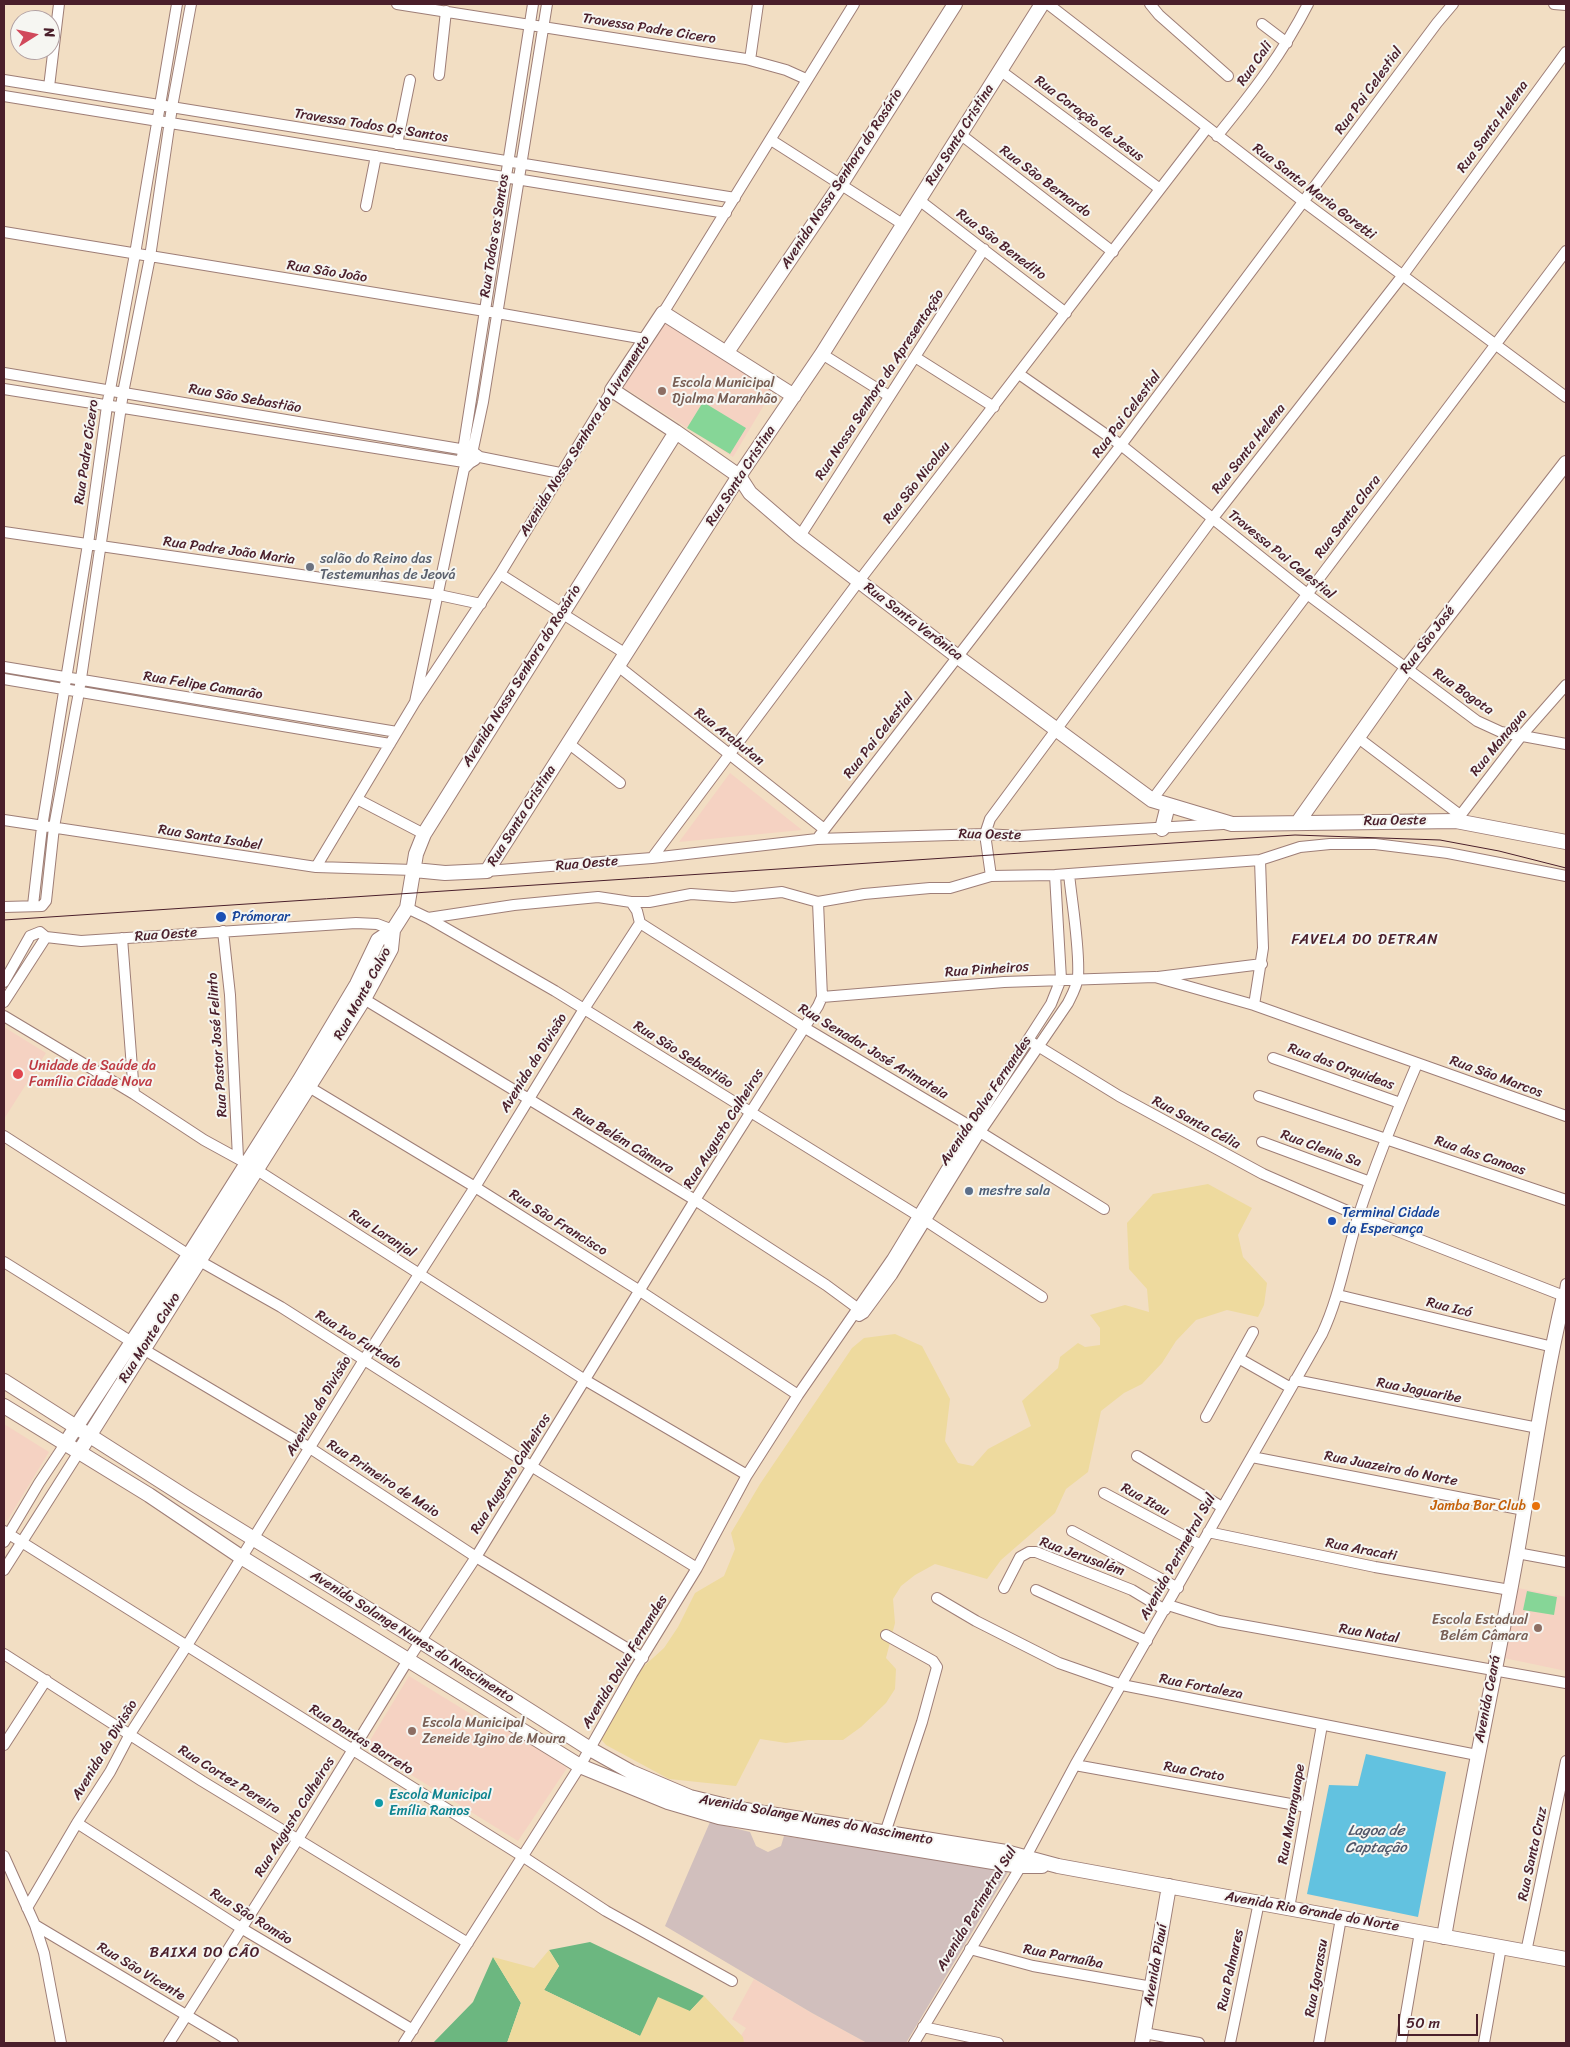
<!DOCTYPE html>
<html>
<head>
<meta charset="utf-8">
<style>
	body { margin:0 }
	#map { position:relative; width:1570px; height:2047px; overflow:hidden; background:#f2dec3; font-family:Sriracha,sans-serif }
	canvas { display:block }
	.frame { position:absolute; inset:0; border:5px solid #4a1f2b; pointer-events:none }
	.north { position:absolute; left:10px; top:10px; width:50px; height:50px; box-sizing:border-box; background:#f6f6f2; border:1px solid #b1a0a2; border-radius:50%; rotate:80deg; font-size:14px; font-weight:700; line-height:20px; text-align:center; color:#4a1f2b }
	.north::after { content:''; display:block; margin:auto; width:18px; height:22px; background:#d1495b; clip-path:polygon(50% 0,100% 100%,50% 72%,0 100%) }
	.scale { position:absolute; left:1398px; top:2014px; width:80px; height:22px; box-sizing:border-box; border:2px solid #4a1f2b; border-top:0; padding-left:6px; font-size:15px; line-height:18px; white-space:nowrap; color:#4a1f2b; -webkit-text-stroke:4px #f6f6f2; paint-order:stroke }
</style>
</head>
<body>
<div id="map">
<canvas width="1570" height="2047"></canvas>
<div class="frame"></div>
<div class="north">N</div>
<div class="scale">50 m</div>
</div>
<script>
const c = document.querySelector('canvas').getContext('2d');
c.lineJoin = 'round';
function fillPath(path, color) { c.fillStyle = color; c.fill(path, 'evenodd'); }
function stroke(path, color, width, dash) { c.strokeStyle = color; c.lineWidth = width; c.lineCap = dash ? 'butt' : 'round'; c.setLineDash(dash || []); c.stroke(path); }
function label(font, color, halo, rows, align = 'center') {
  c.font = font + ' Sriracha,sans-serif'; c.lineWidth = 4; c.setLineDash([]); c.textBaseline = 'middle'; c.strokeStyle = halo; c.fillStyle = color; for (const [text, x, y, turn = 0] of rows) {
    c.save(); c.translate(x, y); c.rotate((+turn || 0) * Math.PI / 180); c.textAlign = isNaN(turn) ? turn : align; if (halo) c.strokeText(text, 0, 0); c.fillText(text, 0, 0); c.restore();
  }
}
fillPath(new Path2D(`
	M 661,319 L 773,390 L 733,457 L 620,385 Z
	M 730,773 L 802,830 L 679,842 Z
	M 4,1027 L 46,1053 L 4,1119 Z
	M 4,1424 L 49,1452 L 7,1521 L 4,1519 Z
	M 1518,1588 L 1566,1597 L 1566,1671 L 1504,1658 Z
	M 409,1676 L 497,1730 L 501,1725 L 567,1768 L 518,1841 L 366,1747 Z
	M 754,1979 L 812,2013 L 867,2043 L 736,2043 L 746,2028 L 732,2019 Z`), '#f5d2c2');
fillPath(new Path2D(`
	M 710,1822 L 750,1832 L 756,1846 L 768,1852 L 781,1846 L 784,1836 L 1000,1866 L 1008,1872 L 906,2043 L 867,2043 L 812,2013 L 665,1926 Z`), '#d1bfbd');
fillPath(new Path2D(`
	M 703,402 L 746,428 L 730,454 L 687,428 Z
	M 1527,1591 L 1557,1597 L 1554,1615 L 1523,1610 Z`), '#86d697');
fillPath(new Path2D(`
	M 590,1942 L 704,1996 L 690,2011 L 640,2036 L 544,1990 L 559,1966 L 549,1950 Z
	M 493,1957 L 521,2003 L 507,2043 L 433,2043 L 473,2002 Z`), '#6cb780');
fillPath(new Path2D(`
	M 1208,1184 L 1252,1208 L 1238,1235 L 1243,1257 L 1267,1283 L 1264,1305 L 1258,1317 L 1227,1310 L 1196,1320 L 1176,1341 L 1162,1363 L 1142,1384 L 1124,1393 L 1101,1411 L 1088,1472 L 1066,1489 L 1055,1513 L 1001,1560 L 987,1579 L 935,1564 L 915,1575 L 901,1586 L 893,1599 L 895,1623 L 886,1658 L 896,1669 L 895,1689 L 886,1703 L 861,1727 L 843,1740 L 808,1740 L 786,1743 L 760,1739 L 736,1786 L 669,1779 L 606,1745 L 598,1736 L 634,1675 L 664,1648 L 678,1627 L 695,1593 L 724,1576 L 735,1549 L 731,1533 L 760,1484 L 852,1348 L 864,1338 L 895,1334 L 922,1346 L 950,1399 L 945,1441 L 958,1463 L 973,1466 L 988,1449 L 1031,1426 L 1022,1401 L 1058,1368 L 1060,1357 L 1078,1343 L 1085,1347 L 1100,1345 L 1100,1328 L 1090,1315 L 1125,1305 L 1149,1312 L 1147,1289 L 1129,1269 L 1127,1223 L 1153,1194 Z
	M 549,1950 L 559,1966 L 544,1990 L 640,2036 L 658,1997 L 690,2011 L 704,1996 L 743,2037 L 744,2043 L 507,2043 L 521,2003 L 493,1957 L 534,1968 Z`), '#eeda9e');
fillPath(new Path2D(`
	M 1366,1754 L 1446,1772 L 1418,1917 L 1307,1894 L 1329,1785 L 1358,1786 Z`), '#62c2e0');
const street = new Path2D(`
	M 397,4 L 746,59 L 786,70 L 806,79
	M 1048,4 L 1304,202 L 1566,397
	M 1150,4 L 1159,15 L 1228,76
	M 1554,4 L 1566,5
	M 1262,24 L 1287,43
	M 750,60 L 758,4
	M 1001,71 L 1160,189
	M 439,75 L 446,11
	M 4,80 L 735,198
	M 49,87 L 59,4
	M 4,96 L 726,213
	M 960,134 L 1113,252
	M 1217,136 C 1252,93 1283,53 1308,4
	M 771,140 L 904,225
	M 397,144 L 410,80
	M 919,200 L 1066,313
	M 366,206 L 376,156
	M 4,232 L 497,313 L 645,339
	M 663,313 L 854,4
	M 822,354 L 889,396
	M 915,357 L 994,407
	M 4,373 L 472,451 L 480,457 L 560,473
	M 1019,374 L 1121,445 L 1307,594 L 1477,721 L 1501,732 L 1566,744
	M 4,389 L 470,463 L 475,460
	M 462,457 L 533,4
	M 4,532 L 439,595 L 481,604
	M 800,536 L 984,249
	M 500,574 L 626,654
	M 618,666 L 824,829
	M 4,667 L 397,732
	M 4,679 L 390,744
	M 415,702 L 464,469 L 470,463 L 483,402 L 547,4
	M 1357,737 L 1460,815
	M 568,743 L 620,783
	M 357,799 L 424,834
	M 1152,800 L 1566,251
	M 4,820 L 316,867 L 414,870
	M 1456,821 L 1522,735 L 1566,685
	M 817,839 L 1121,445 L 1437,23 L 1453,4
	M 652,858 L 859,581 L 1207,128
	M 316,867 L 415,702 L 500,574 L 612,390
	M 487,871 L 652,858 L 817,839 L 985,834 L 1020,836 L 1223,824
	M 991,876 L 985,834 L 990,819 L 1213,518 L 1403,275 L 1566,52
	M 631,902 L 637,911 L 640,923 L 805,1028 L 980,1132 L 1104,1209
	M 33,905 L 42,827 L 88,544 L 107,406 L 135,254 L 177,4
	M 4,907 L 42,906 L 46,901 L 54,827 L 79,692 L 123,393 L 150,257 L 172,107 L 191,4
	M 407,908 L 428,918 L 555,991 L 917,1215 L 1042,1297
	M 428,918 L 514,905 L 598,897 L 631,902 L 649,902 L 691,894 L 733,897 L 782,892 L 818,902 L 864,894 L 930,888 L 950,888 L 991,876 L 1055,875 L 1260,860 L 1300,847 L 1330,844 L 1375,844 L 1448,853 L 1566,876
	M 223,931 L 230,995 L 238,1158
	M 122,938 L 134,1094
	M 1158,977 L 1262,964
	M 4,982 L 30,936 L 40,932 L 46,937 L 81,941 L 356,923 L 377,924 L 393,930
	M 822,997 L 1004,982 L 1155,977 L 1254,1005 L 1566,1116
	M 364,999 L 695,1200 L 826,1285 L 864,1313
	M 4,1002 L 46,937
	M 1254,1005 L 1263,948 L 1260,860
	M 4,1016 L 134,1094 L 204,1140 L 246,1163 L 585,1380 L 747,1475
	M 1028,1040 L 1119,1096 L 1263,1174 L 1359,1216 L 1564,1296 L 1566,1284
	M 1273,1058 L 1400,1103
	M 304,1084 L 475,1187 L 640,1291 L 798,1395
	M 1259,1096 L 1566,1200
	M 4,1136 L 189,1255 L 281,1307 L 531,1466 L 697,1568
	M 1262,1142 L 1370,1182
	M 4,1262 L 143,1349 L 310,1448 L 476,1557 L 643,1658
	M 1338,1295 L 1553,1347
	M 859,1316 L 864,1313 L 892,1275 L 980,1132 L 1068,1003 C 1072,995 1077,986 1078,977 C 1080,948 1072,904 1069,874
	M 1240,1359 L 1291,1388
	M 1295,1380 L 1538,1428
	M 1206,1417 L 1253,1332
	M 1137,1456 L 1222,1507
	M 1252,1457 L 1524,1510
	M 1104,1493 L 1201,1545
	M 4,1531 L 522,1856 L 606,1911 L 732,1981
	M 1072,1531 L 1178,1588
	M 1208,1532 L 1375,1567 L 1510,1590
	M 4,1542 L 39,1483 L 65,1444
	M 1517,1553 L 1566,1562
	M 4,1570 L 79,1452
	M 1004,1588 L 1020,1557 L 1029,1552 L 1036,1552 L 1132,1590 L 1165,1610
	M 1036,1590 L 1147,1641
	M 937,1598 L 976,1621 L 1059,1663 L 1122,1685 L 1477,1755
	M 1168,1605 L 1219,1621 L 1566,1683
	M 4,1654 L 202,1781 L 468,1943
	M 4,1745 L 46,1680
	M 1075,1765 L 1307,1807
	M 77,1823 L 241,1928 L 413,2030
	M 883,1839 L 922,1722 L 937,1667 L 933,1661 L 886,1635
	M 4,1856 L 35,1925 L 44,1953 L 61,2043
	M 27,1908 L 77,1823 L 110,1772 L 130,1734 L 186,1647 L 364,1360 L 475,1187 L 584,1009 L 640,923
	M 1289,1908 L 1322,1725
	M 35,1925 L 233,2043
	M 970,1949 L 1033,1966 L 1152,1987
	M 1526,1952 L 1566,1761
	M 923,2027 L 998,2043
	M 1144,2033 L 1199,2043
	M 169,2043 L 298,1839 L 408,1660 L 476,1557 L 695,1200 L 818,1006 L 822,997 L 818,902
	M 404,2043 L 580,1766 L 632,1674 L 697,1568 L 747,1475 L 798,1395 L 892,1259 L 972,1127 L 1051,1004 L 1061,979 L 1055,875
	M 914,2043 L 1021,1866 L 1075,1765 L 1322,1334 C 1340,1296 1346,1254 1359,1214 C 1376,1162 1396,1113 1417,1064
	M 1230,2043 L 1259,1902
	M 1319,2043 L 1341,1918
	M 1401,2043 L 1420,1932
	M 1484,2043 L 1501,1947`);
const secondary = new Path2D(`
	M 727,352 L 841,184 L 955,4
	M 794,396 L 663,313 L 612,390 L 676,432 L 739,476 L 750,493 L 800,536 L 958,657 L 1152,800 L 1232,824 L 1456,821 L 1566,842
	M 1298,822 L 1407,668 L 1566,463
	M 1162,829 L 1168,805
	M 414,870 L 445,873 L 487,871 L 739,476 L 822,354 L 1042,4
	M 4,1381 L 189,1499 L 420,1641 L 590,1749 L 631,1772 L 690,1797 L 739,1809 L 1006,1852 L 1058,1866 L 1566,1959
	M 4,1406 L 149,1495 L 241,1557 L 580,1766 L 668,1802 L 719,1817 L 993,1862 L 1021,1866 L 1042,1866
	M 65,1444 L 189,1255 L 299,1081 L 357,984 L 378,940 L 393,930 L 407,908 L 416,854 L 424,834 L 676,432
	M 79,1452 L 364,999 L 391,949 L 393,930
	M 1444,1937 C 1466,1808 1494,1681 1517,1553 C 1532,1467 1544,1380 1564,1296 L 1566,1296
	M 1142,2043 L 1169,1886`);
stroke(street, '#9e7e77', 12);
stroke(secondary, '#9e7e77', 16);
stroke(street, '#fff', 10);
stroke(secondary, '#fff', 14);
stroke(new Path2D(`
	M 4,920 L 1295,835 L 1440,840 L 1499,851 L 1566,868`), '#4a1f2b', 1);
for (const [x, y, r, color] of [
	[662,391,5,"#8d6e63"],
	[310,567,5,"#6b7280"],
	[221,917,6,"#1a4fb4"],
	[18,1074,6,"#e0444e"],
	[969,1191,5,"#5c6f8a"],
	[1332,1221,5,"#1a4fb4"],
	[1536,1506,5,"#e8710a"],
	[1538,1628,5,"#8d6e63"],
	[412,1731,5,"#8d6e63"],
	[379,1803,5,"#0f9aa8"]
]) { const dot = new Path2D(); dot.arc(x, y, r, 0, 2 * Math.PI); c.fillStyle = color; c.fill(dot); stroke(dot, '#f6f6f2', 2); }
label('14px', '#4a1f2b', '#f6f6f2', [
	["Travessa Padre Cicero",649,29,9],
	["Rua Cali",1255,64,-55],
	["Rua Pai Celestial",1369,91,-54],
	["Rua Coração de Jesus",1089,119,37],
	["Travessa Todos Os Santos",371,126,9],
	["Rua Santa Helena",1493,127,-54],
	["Rua Santa Cristina",960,135,-58],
	["Avenida Nossa Senhora do Rosário",842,179,-57],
	["Rua São Bernardo",1045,182,37],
	["Rua Santa Maria Goretti",1314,192,37],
	["Rua Todos os Santos",495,236,-81],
	["Rua São Benedito",1001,245,37],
	["Rua São João",327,272,9],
	["Rua Nossa Senhora da Apresentação",880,385,-57],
	["Rua São Sebastião",245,399,10],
	["Rua Pai Celestial",1127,415,-53],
	["Avenida Nossa Senhora do Livramento",585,436,-58],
	["Rua Santa Helena",1249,449,-52],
	["Rua Padre Cícero",87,452,-82],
	["Rua Santa Cristina",741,476,-57],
	["Rua São Nicolau",917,483,-52],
	["Rua Santa Clara",1348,517,-53],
	["Rua Padre João Maria",229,551,8],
	["Travessa Pai Celestial",1281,555,39],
	["Rua Santa Verônica",913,622,37],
	["Rua São José",1428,640,-53],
	["Avenida Nossa Senhora do Rosário",522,676,-58],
	["Rua Felipe Camarão",203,686,9],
	["Rua Bogota",1463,692,35],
	["Rua Pai Celestial",879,736,-52],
	["Rua Arabutan",729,737,38],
	["Rua Managua",1499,743,-51],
	["Rua Santa Cristina",522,816,-58],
	["Rua Oeste",1395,821,-1],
	["Rua Oeste",990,835,1],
	["Rua Santa Isabel",210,838,9],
	["Rua Oeste",587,864,-5],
	["Rua Oeste",166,935,-4],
	["Rua Pinheiros",987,970,-4],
	["Rua Monte Calvo",363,994,-61],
	["Rua Pastor José Felinto",218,1045,-94],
	["Rua Senador José Arimateia",873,1052,31],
	["Rua São Sebastião",683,1055,32],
	["Avenida da Divisão",534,1063,-58],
	["Rua das Orquideas",1341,1067,20],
	["Rua São Marcos",1496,1077,20],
	["Avenida Dalva Fernandes",986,1101,-56],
	["Rua Santa Célia",1196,1123,28],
	["Rua Augusto Calheiros",724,1129,-58],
	["Rua Belém Câmara",623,1141,31],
	["Rua Clenia Sa",1321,1149,20],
	["Rua das Canoas",1480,1156,19],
	["Rua São Francisco",558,1223,32],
	["Rua Laranjal",382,1234,33],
	["Rua Icó",1449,1308,14],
	["Rua Monte Calvo",150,1338,-58],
	["Rua Ivo Furtado",358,1340,32],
	["Rua Jaguaribe",1419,1391,11],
	["Avenida da Divisão",319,1406,-59],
	["Rua Juazeiro do Norte",1391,1469,11],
	["Rua Augusto Calheiros",511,1474,-58],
	["Rua Primeiro de Maio",383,1479,33],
	["Rua Itau",1145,1500,29],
	["Rua Aracati",1361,1550,11],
	["Rua Jerusalém",1082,1557,20],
	["Avenida Perimetral Sul",1178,1557,-61],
	["Rua Natal",1369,1634,10],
	["Avenida Solange Nunes do Nascimento",412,1637,32],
	["Avenida Dalva Fernandes",625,1662,-59],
	["Rua Fortaleza",1201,1687,11],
	["Avenida Ceará",1488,1699,-79],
	["Rua Dantas Barreto",361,1740,32],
	["Avenida da Divisão",105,1750,-59],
	["Rua Crato",1194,1772,10],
	["Rua Cortez Pereira",229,1780,32],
	["Rua Maranguape",1292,1814,-80],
	["Rua Augusto Calheiros",295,1817,-58],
	["Avenida Solange Nunes do Nascimento",816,1820,10],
	["Rua Santa Cruz",1533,1854,-78],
	["Avenida Perimetral Sul",977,1909,-59],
	["Avenida Rio Grande do Norte",1312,1912,10],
	["Rua São Romão",251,1917,32],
	["Rua Parnaíba",1063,1957,11],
	["Avenida Piauí",1156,1965,-80],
	["Rua Palmares",1231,1970,-78],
	["Rua São Vicente",141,1972,31],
	["Rua Igarassu",1317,1978,-80]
]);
label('14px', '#785e54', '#f6f6f2', [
	["Escola Municipal",672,383],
	["Djalma Maranhão",672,399],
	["Escola Estadual",1528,1620,"right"],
	["Belém Câmara",1528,1636,"right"],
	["Escola Municipal",422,1723],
	["Zeneide Igino de Moura",422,1739]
], 'left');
label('14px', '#5b616d', '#f6f6f2', [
	["salão do Reino das",320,559],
	["Testemunhas de Jeová",320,575]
], 'left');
label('14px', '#164399', '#f6f6f2', [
	["Prómorar",232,917],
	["Terminal Cidade",1342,1213],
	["da Esperança",1342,1229]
], 'left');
label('14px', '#be3a42', '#f6f6f2', [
	["Unidade de Saúde da",29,1066],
	["Família Cidade Nova",29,1082]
], 'left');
label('14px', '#4e5e75', '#f6f6f2', [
	["mestre sala",979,1191]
], 'left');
label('14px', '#c56008', '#f6f6f2', [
	["Jamba Bar Club",1526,1506]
], 'right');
label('14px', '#0d838f', '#f6f6f2', [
	["Escola Municipal",389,1795],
	["Emília Ramos",389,1811]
], 'left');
c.letterSpacing = '1px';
label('15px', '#4a1f2b', '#f6f6f2', [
	["FAVELA DO DETRAN",1365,940],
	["BAIXA DO CÃO",205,1953]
]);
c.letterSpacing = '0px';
label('italic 15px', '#52586a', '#f6f6f2', [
	["Lagoa de",1376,1831],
	["Captação",1376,1848]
]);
</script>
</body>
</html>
